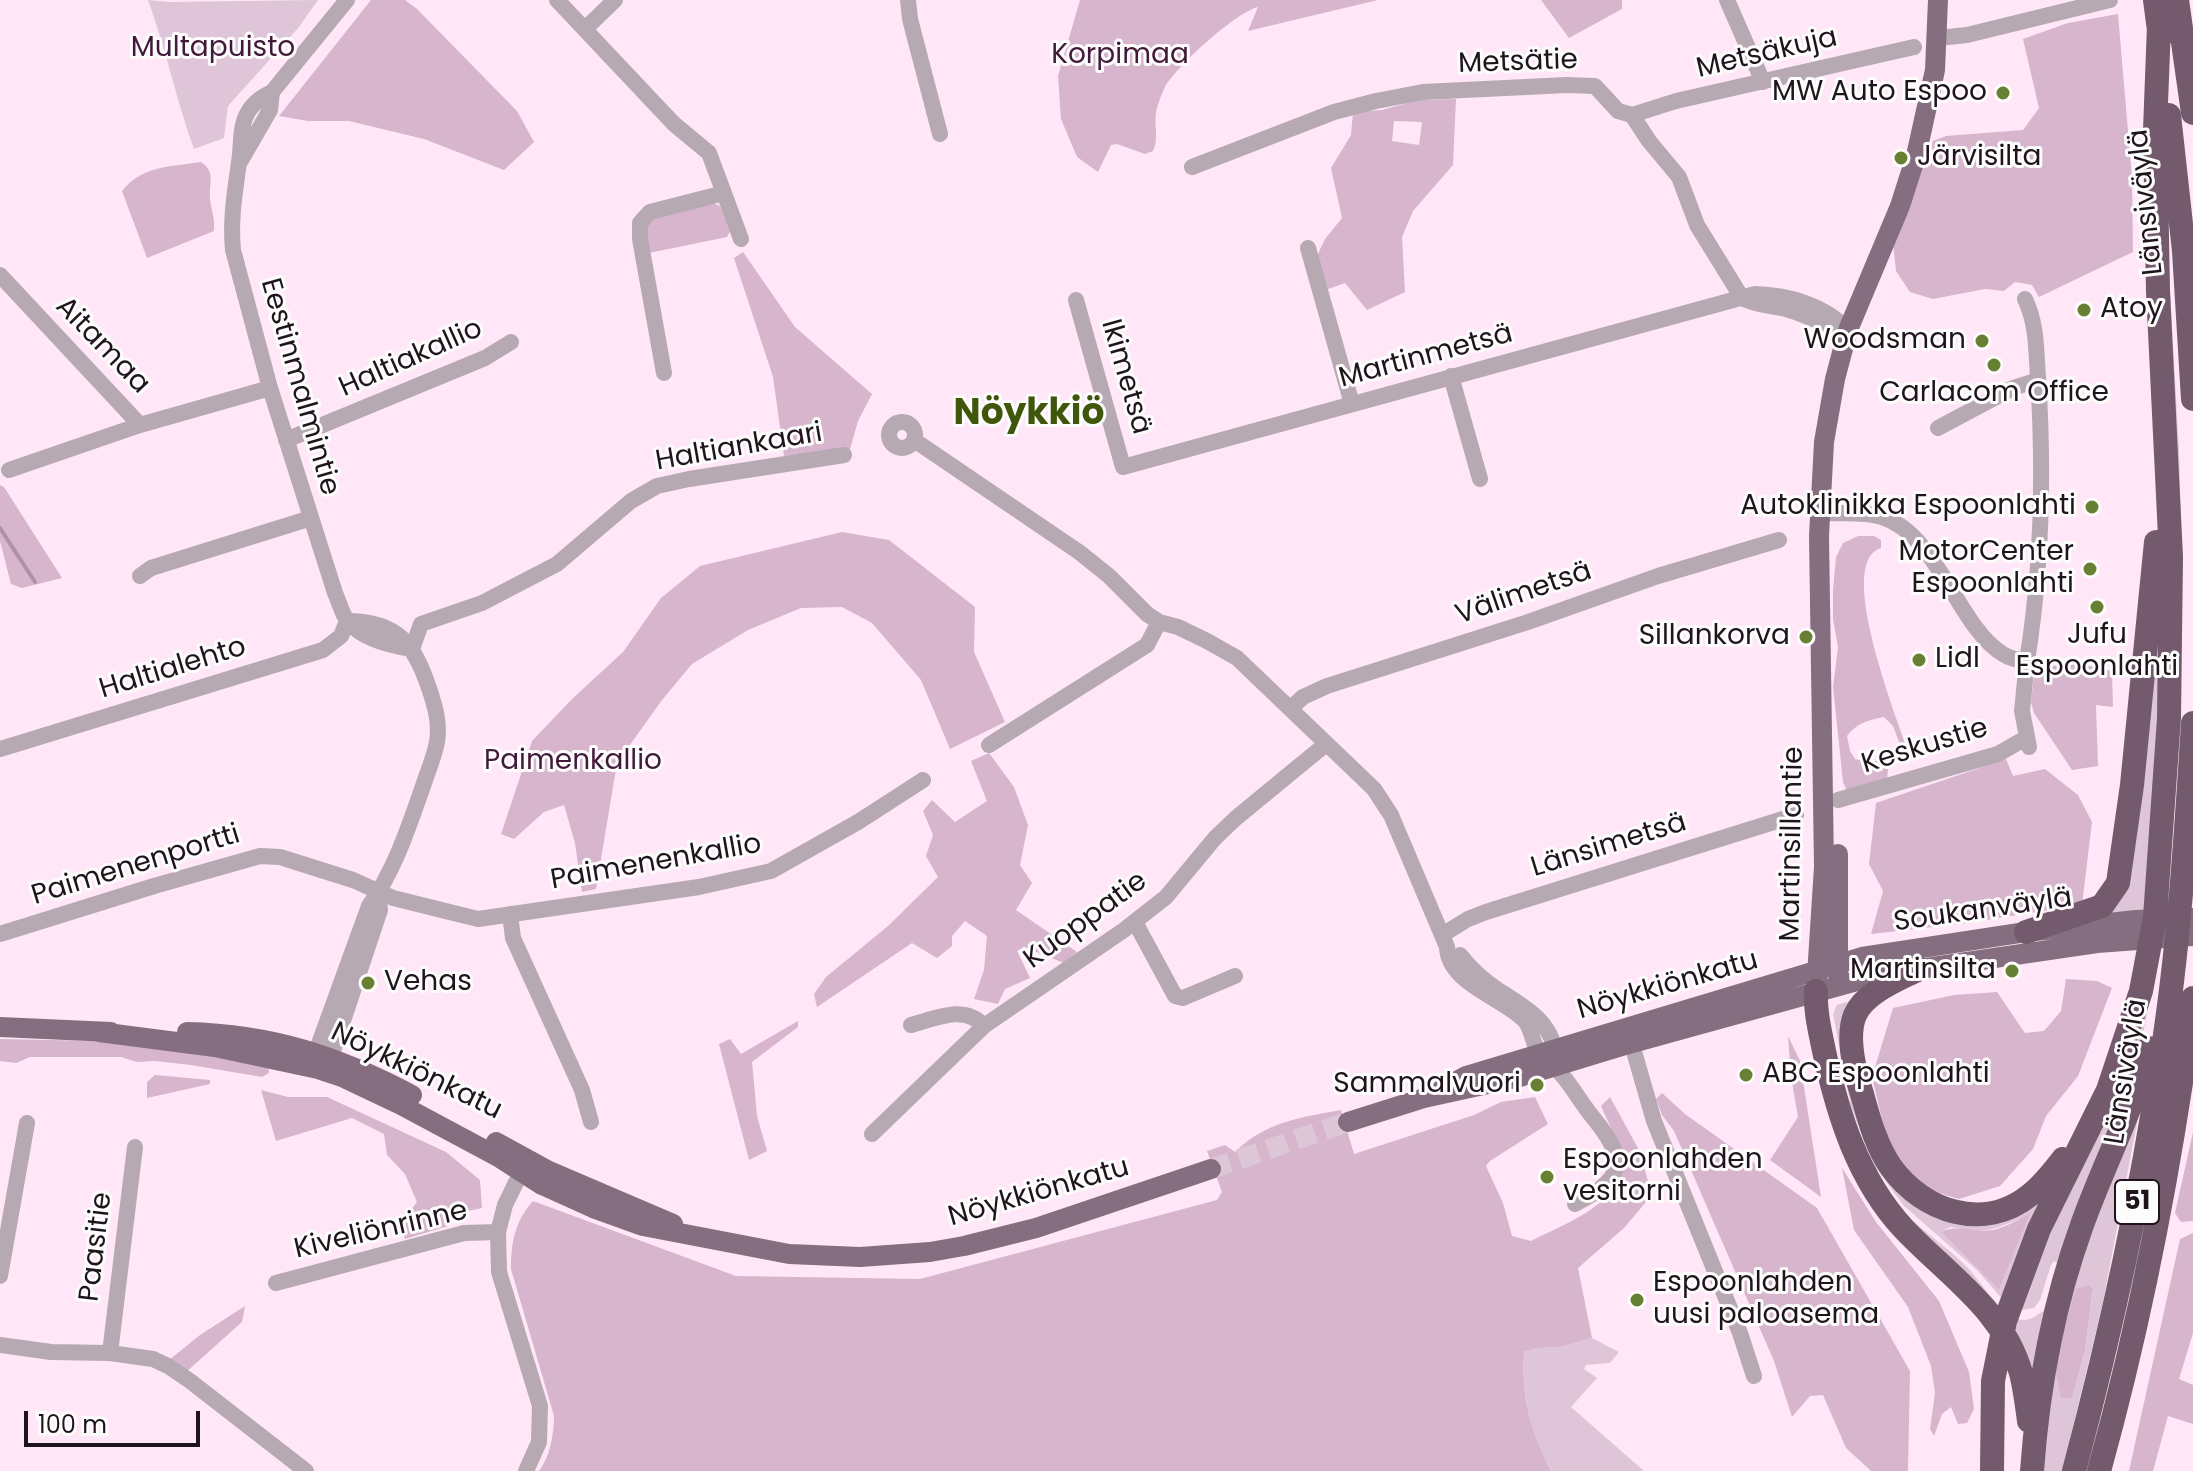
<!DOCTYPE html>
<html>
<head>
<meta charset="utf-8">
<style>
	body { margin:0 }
	#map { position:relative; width:2193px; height:1471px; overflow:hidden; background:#ffe7f8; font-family:Poppins,sans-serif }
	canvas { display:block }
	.scale { position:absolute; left:24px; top:1411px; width:176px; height:36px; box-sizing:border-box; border:4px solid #1f141c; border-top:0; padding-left:10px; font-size:24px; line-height:28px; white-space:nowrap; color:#1f141c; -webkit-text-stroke:6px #fcfcfc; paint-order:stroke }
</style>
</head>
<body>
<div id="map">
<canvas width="2193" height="1471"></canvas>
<div class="scale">100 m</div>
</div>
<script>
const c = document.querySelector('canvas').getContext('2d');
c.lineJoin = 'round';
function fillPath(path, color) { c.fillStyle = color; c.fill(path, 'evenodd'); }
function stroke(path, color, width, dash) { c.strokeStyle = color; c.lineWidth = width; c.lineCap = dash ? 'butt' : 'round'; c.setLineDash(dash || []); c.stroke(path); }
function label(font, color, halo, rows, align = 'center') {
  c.font = font + ' Poppins,sans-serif'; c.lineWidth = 6; c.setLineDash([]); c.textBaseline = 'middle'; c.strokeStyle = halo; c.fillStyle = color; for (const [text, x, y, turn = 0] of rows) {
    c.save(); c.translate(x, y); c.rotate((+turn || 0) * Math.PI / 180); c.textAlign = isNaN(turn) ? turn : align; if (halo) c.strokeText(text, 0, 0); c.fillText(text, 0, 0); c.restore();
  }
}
fillPath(new Path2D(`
	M 148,0 L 169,2 L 318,0 L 299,27 L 228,106 L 224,138 L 194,149 C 176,100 166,49 148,0 Z
	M 2168,255 L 2179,450 L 2181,523 L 2158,956 L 2139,1055 L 2057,1263 L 2054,1261 L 2051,1265 L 2040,1300 L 2034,1308 L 2015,1311 L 2152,961 Z
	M 2158,582 L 2162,640 L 2147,912 L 2099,916 L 2103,910 Z
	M 1847,1002 L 1850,1009 L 1857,1101 L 1942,1217 L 2052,1183 L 2004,1301 L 1977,1270 L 1903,1205 L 1874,1165 L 1851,1107 L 1833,1014 L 1837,1005 ZM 2029,1215 L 1999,1290 L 1941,1232 L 1950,1227 C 1989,1235 1994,1229 2029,1215 Z
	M 1821,1012 L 1826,1014 C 1839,1080 1849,1150 1895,1202 C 1916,1228 1945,1244 1968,1268 C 1982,1283 2004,1321 2025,1320 C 2034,1319 2040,1312 2046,1310 L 2033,1397 C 2023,1372 2018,1343 2001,1320 C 1972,1281 1932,1250 1899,1214 C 1851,1162 1830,1082 1821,1012 Z
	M 2142,1097 L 2102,1307 L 2063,1468 L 2062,1471 L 2041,1471 L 2056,1329 ZM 2093,1290 L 2085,1350 L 2072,1398 L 2061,1398 Z
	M 1592,1338 L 1619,1352 L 1610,1363 L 1586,1365 L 1584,1369 L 1597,1378 L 1571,1407 L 1644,1471 L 1551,1471 C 1531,1430 1521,1398 1524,1352 L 1538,1348 L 1560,1347 Z`), '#dec6d8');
fillPath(new Path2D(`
	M 371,0 L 405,0 L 417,9 L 517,111 L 534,142 L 504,170 L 424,139 L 349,121 L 308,121 L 279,116 Z
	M 1080,0 L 1378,0 L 1248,31 L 1258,7 C 1236,12 1173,69 1164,89 C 1161,96 1157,106 1156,113 C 1154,126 1159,139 1153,151 L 1145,154 L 1117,144 L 1111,145 L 1098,172 L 1077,157 L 1061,119 L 1058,76 Z
	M 1541,0 L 1622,0 L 1622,9 L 1569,38 Z
	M 2118,14 L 2132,178 L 2133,252 L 2039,297 L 2032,285 L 2015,282 L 2004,291 L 1985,289 L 1933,299 L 1910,292 L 1896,271 L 1893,243 L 1933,141 L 1946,136 L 2023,130 L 2039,108 L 2023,39 L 2068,23 Z
	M 1456,99 L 1453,165 L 1413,211 L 1402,237 L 1405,292 L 1367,310 L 1345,283 L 1328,289 L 1317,256 L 1325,239 L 1342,218 L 1331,168 L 1351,135 L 1353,112 L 1382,110 L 1418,100 ZM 1394,121 L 1422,122 L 1419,145 L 1392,141 Z
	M 201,162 C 216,172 209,183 210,198 C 211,211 215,216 214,231 L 147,258 L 122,191 C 143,165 170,167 201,162 Z
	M 708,201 L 720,206 L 730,231 L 727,237 L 649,253 L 645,229 L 651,217 Z
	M 743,252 L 795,327 L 872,394 L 858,421 L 850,449 L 784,456 L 773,377 L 734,258 Z
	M 0,485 L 4,487 L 62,578 L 22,588 L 11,584 L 0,541 Z
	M 842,532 L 889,540 L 975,607 L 974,652 L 1005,722 L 950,749 L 921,680 L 872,623 L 842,607 L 801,608 L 748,630 L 692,664 L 662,700 L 617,763 L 596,889 L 582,892 L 575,843 L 564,805 L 544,812 L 514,839 L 501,834 L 532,741 L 571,700 L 623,652 L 661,598 L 700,566 Z
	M 1858,536 L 1874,536 L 1881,540 L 1881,548 C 1834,562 1898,720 1909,755 L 1903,752 L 1893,726 L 1884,717 C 1868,720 1857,723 1847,736 L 1850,751 L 1855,759 L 1868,762 L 1883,760 L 1888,770 L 1887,779 L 1847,791 L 1843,782 L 1833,687 L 1838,647 L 1833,619 L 1833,591 L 1836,557 L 1843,543 Z
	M 2081,664 L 2112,671 L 2113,707 L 2096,705 L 2098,766 L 2072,770 L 2034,713 L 2031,702 L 2035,667 Z
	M 989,753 L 1014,787 L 1028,825 L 1020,865 L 1032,883 L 1016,910 L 1077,952 L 1064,963 L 1024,947 L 1017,951 L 1030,978 L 1005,989 L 998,1004 L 974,999 L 984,970 L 987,936 L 965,921 L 952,936 L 952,946 L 937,958 L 912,943 L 817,1007 L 814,994 L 826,977 L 888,926 L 938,877 L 926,856 L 933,835 L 923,811 L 932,800 L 955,822 L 987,801 L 971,761 Z
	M 2006,759 L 2013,776 L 2045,769 L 2078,795 L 2092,822 L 2082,905 L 1960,924 L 1871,934 L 1883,891 L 1869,864 L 1876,803 Z
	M 2066,979 L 2097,981 L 2112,988 L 2078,1076 L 2046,1116 L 2033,1149 L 2000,1186 L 1959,1199 L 1922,1188 L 1887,1141 L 1872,1077 L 1893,1008 L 1954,995 L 1997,992 L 2025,1033 L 2044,1031 L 2061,1011 Z
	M 798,1021 L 798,1027 L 752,1062 L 757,1116 L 767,1151 L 749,1160 L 719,1044 L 730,1039 L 741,1054 Z
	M 1788,1036 L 1800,1061 L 1821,1197 L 1770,1160 L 1798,1117 L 1791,1076 Z
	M 0,1039 L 101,1041 L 192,1050 L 268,1066 L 269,1073 L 262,1077 L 191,1065 L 155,1061 L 137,1062 L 121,1057 L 30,1057 L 16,1063 L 0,1061 Z
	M 155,1075 L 210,1080 L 210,1084 L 147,1098 L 147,1082 Z
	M 261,1090 L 288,1097 L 327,1097 L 446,1152 L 480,1180 L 482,1208 L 463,1212 L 452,1209 L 448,1226 L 405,1239 L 401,1224 L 417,1202 L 405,1174 L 387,1155 L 384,1134 L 352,1118 L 276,1141 Z
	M 1662,1093 L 1685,1114 L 1817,1208 L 1910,1371 L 1908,1471 L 1871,1471 L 1846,1448 L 1823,1395 L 1810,1396 L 1792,1417 L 1774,1361 L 1674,1131 L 1662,1115 L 1656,1099 Z
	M 1535,1097 L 1548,1124 L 1490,1161 L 1486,1166 L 1503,1203 L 1512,1236 L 1531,1241 C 1566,1223 1630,1202 1620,1152 C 1616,1137 1607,1120 1601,1106 L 1610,1097 L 1639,1150 L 1652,1195 L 1624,1228 L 1578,1268 L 1592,1338 L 1560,1347 L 1538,1348 L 1524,1352 C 1521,1399 1531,1430 1551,1471 L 539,1471 C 550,1457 554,1434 554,1416 L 511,1269 C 511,1242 515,1221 533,1201 L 736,1276 L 920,1279 L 1217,1200 L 1222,1192 L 1207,1151 L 1225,1145 L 1235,1152 C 1267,1121 1299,1118 1341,1110 L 1354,1154 L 1474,1115 L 1501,1102 Z
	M 2193,1132 L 2193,1221 L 2181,1222 L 2175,1213 Z
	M 1842,1168 L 1876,1222 L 1939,1301 L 1969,1372 L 1974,1409 L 1967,1423 L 1958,1424 L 1951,1407 L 1942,1414 L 1934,1436 L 1930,1429 L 1935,1393 L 1931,1366 L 1908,1307 L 1854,1230 Z
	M 2030,1214 L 1999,1290 L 1941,1232 C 1956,1224 1976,1233 1993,1230 C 2005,1228 2018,1219 2030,1214 Z
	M 2193,1233 L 2193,1333 L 2179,1379 L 2193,1385 L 2193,1424 L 2168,1416 L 2153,1471 L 2129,1471 L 2180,1239 Z
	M 2088,1285 L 2093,1289 L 2085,1350 L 2072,1398 L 2061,1398 L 2054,1362 L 2076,1289 Z
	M 245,1306 L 242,1322 L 185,1373 L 169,1360 L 200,1335 Z`), '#d6b5cd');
stroke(new Path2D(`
	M 0,528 L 35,582`), '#b191a9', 4);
stroke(new Path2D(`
	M 1211,1169 L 1348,1122`), '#ddc7d7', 20, [20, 10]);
stroke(new Path2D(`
	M 347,0 L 272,92 C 262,97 254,102 248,112 C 239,127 242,145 239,162 C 235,192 230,219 233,250 L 270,388 L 335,593 C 339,602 342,614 348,622 C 363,639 391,646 412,649
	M 557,0 L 674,124 L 709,153 L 741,239
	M 908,0 L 910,19 L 940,134
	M 1727,0 L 1763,82
	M 586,28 L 615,0
	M 1938,38 L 1967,35 L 2110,0
	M 1632,115 L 1676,101 L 1914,47
	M 240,162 L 270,110 L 272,92
	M 1192,167 L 1334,112 L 1376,101 L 1423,92 L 1567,85 L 1595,86 L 1618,111 L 1632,115 L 1649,141 L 1679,177 L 1697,225 L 1742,298
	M 1308,248 L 1352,404
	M 0,275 L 140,425 L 270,388
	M 1742,298 C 1757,306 1770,305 1786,309 C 1808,315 1826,327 1848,330
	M 1076,300 L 1123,467 L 1755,294 C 1789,295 1824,305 1848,330
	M 664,373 L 640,239 L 640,223 L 650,212 L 724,193
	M 1451,376 L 1480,479
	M889 435a13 13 0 1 1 26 0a13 13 0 1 1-26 0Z
	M 1938,428 L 2013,388 L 2038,380
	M 286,440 L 485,358 L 511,342
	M 914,440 L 1079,552 L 1109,576 L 1147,614 L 1159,622 L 1178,627 L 1207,641 L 1237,658 L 1374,789 L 1391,815 L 1447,947 C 1448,984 1504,998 1525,1021 C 1533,1030 1532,1045 1540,1054 C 1546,1062 1556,1067 1562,1075 C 1574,1089 1583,1106 1595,1120 C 1629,1162 1623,1179 1575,1204
	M 9,470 L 140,425
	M 1820,513 C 1839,514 1864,511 1882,517 C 1938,534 1957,626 2003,654 C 2010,659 2019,660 2027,661 C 2042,568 2044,472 2038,377 C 2036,350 2037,324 2025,299
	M 140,576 L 151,568 L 311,518
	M 412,649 L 421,624 L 482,603 L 557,564 L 631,501 L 657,486 L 689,479 L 844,455
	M 2027,661 L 2022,711 L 2029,747
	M 1291,708 L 1303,697 L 1327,686 L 1528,622 L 1658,576 L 1779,540
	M 989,745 L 1147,645 L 1159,622
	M 0,749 L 323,650 L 341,636 L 347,621
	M 1838,800 L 1998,754 L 2026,738
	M 510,914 L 513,938 L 582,1090 L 591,1122
	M 1135,922 L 1175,996 L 1183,998 L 1235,976
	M 0,934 L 154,886 L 260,856 L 280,857 L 353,880 L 393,898 L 478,919 L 699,887 L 771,871 L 858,822 L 923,780
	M 1442,935 L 1468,919 L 1486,912 L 1796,815
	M 1460,955 C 1471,969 1483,980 1498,990 C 1525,1007 1557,1024 1555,1061
	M 911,1025 C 936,1018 965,1004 984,1026
	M 1629,1034 L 1654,1121 L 1740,1333 L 1754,1376
	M 318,1064 L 316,1052 L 369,906 C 394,871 408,829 422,789 C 427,773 434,758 437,742 C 440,722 435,706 429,688 C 414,644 398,621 347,621
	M 321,1066 L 331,1057 L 380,910 L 378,892
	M 872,1134 L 984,1026 L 1124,930 L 1166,897 L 1215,838 L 1236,818 L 1326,744
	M 525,1164 L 505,1205 L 498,1232 L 499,1272 L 540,1406 L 539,1442 L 526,1471
	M 0,1276 L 27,1123
	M 276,1283 L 464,1233 L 498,1232
	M 0,1345 L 51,1352 L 110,1353 L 153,1359 L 168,1366 L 190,1381 L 306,1471
	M 110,1353 L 135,1147`), '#b6a9b2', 16);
stroke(new Path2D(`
	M 1838,854 L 1838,974
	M 1816,991 L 1824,867 L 1819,536 L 1824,442 L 1835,379 L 1848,330 L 1900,206 L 1916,156 L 1935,70 L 1938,0
	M 0,1027 L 111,1032
	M 99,1032 L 215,1047 L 318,1069 L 342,1077 L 401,1105 L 500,1158 L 542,1185 L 593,1208 L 643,1226 L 789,1254 L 860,1257 L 930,1252 L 964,1246 L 1036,1228 L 1211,1169
	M 187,1032 C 272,1034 338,1056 412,1095
	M 1442,1089 L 1466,1076 L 1862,957 L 2026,932 L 2136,920 L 2193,918
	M 1348,1122 L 1424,1098 L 1520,1077 L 1632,1043 L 1864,979 L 1919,969 L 2097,943 L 2193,936
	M 496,1142 L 549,1171 L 673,1224`), '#856e7f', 20);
stroke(new Path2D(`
	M 2155,0 L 2160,38
	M 2177,0 L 2193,113
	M 2169,115 L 2184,251 L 2193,399
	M 2026,932 L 2102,906 L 2118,883 L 2132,785 L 2156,542
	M 1919,969 C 1898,980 1865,992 1855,1015 C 1846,1037 1855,1072 1862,1094 C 1869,1119 1876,1146 1891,1167 C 1923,1212 1984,1232 2030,1195 C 2043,1185 2053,1172 2063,1159
	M 1816,991 C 1815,1012 1820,1031 1824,1051 C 1838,1115 1858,1179 1903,1228 C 1946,1274 2003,1309 2021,1373 C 2025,1389 2027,1405 2029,1421
	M 1992,1471 L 1993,1381 L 2005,1321 L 2039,1229 L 2108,1090 L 2141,991 L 2155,917 L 2169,718 L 2171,557 L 2158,291 L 2155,130 L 2159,25
	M 2032,1471 C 2038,1387 2053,1305 2082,1225 C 2103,1166 2133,1110 2149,1048
	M 2074,1471 C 2110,1336 2140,1199 2161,1061 C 2179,949 2186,835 2193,723
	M 2099,1471 C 2142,1316 2172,1158 2193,998`), '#735a6d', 24);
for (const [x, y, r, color] of [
	[2003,93,8,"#678034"],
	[1901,158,8,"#678034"],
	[2084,310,8,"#678034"],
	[1982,341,8,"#678034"],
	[1994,365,8,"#678034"],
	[2092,507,8,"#678034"],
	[2090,569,8,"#678034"],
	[2097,607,8,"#678034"],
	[1806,637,8,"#678034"],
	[1919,660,8,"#678034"],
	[2012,971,8,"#678034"],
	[368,983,8,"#678034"],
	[1746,1075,8,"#678034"],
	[1537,1085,8,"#678034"],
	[1547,1177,8,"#678034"],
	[1637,1300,8,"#678034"]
]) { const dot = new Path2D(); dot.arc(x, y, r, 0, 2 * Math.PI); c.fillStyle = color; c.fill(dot); stroke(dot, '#fcfcfc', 3); }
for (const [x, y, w] of [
	[2137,1202,44]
]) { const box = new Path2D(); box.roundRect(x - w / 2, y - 22, w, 44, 6); c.fillStyle = '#fcfcfc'; c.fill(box); stroke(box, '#1f141c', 2); }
label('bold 26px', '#1f141c', null, [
	["51",2137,1202]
]);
label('28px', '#42193a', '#fcfcfc', [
	["Multapuisto",213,49],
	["Korpimaa",1120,56],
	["Paimenkallio",573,762]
]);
label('28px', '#1f141c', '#fcfcfc', [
	["Metsäkuja",1767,54,-13],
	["Metsätie",1518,63,-2],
	["Länsiväylä",2147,202,-96],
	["Aitamaa",102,346,46],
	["Martinmetsä",1426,357,-15],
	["Haltiakallio",411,359,-24],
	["Ikimetsä",1125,377,74],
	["Eestinmalmintie",299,387,74],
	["Haltiankaari",739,448,-10],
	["Välimetsä",1524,594,-19],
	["Haltialehto",173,669,-17],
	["Keskustie",1925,747,-17],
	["Martinsillantie",1793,844,-89],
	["Länsimetsä",1609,846,-17],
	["Paimenenkallio",656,863,-10],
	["Paimenenportti",136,866,-17],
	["Soukanväylä",1983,911,-8],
	["Kuoppatie",1086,921,-36],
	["Nöykkiönkatu",1668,986,-16],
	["Nöykkiönkatu",416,1072,26],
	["Länsiväylä",2127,1072,-81],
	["Nöykkiönkatu",1039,1193,-16],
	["Kiveliönrinne",381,1231,-13],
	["Paasitie",97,1247,-83]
]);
label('28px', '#1f141c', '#fcfcfc', [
	["MW Auto Espoo",1987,93],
	["Järvisilta",1917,158,"left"],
	["Atoy",2100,310,"left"],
	["Woodsman",1966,341],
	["Carlacom Office",1994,394,"center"],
	["Autoklinikka Espoonlahti",2076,507],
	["MotorCenter",2074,553],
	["Espoonlahti",2074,585],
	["Jufu",2097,636,"center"],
	["Espoonlahti",2097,668,"center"],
	["Sillankorva",1790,637],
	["Lidl",1935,660,"left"],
	["Martinsilta",1996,971],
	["Vehas",384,983,"left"],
	["ABC Espoonlahti",1762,1075,"left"],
	["Sammalvuori",1521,1085],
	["Espoonlahden",1563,1161,"left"],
	["vesitorni",1563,1193,"left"],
	["Espoonlahden",1653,1284,"left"],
	["uusi paloasema",1653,1316,"left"]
], 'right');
label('bold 36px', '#40560a', '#fcfcfc', [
	["Nöykkiö",1029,415]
]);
</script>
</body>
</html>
